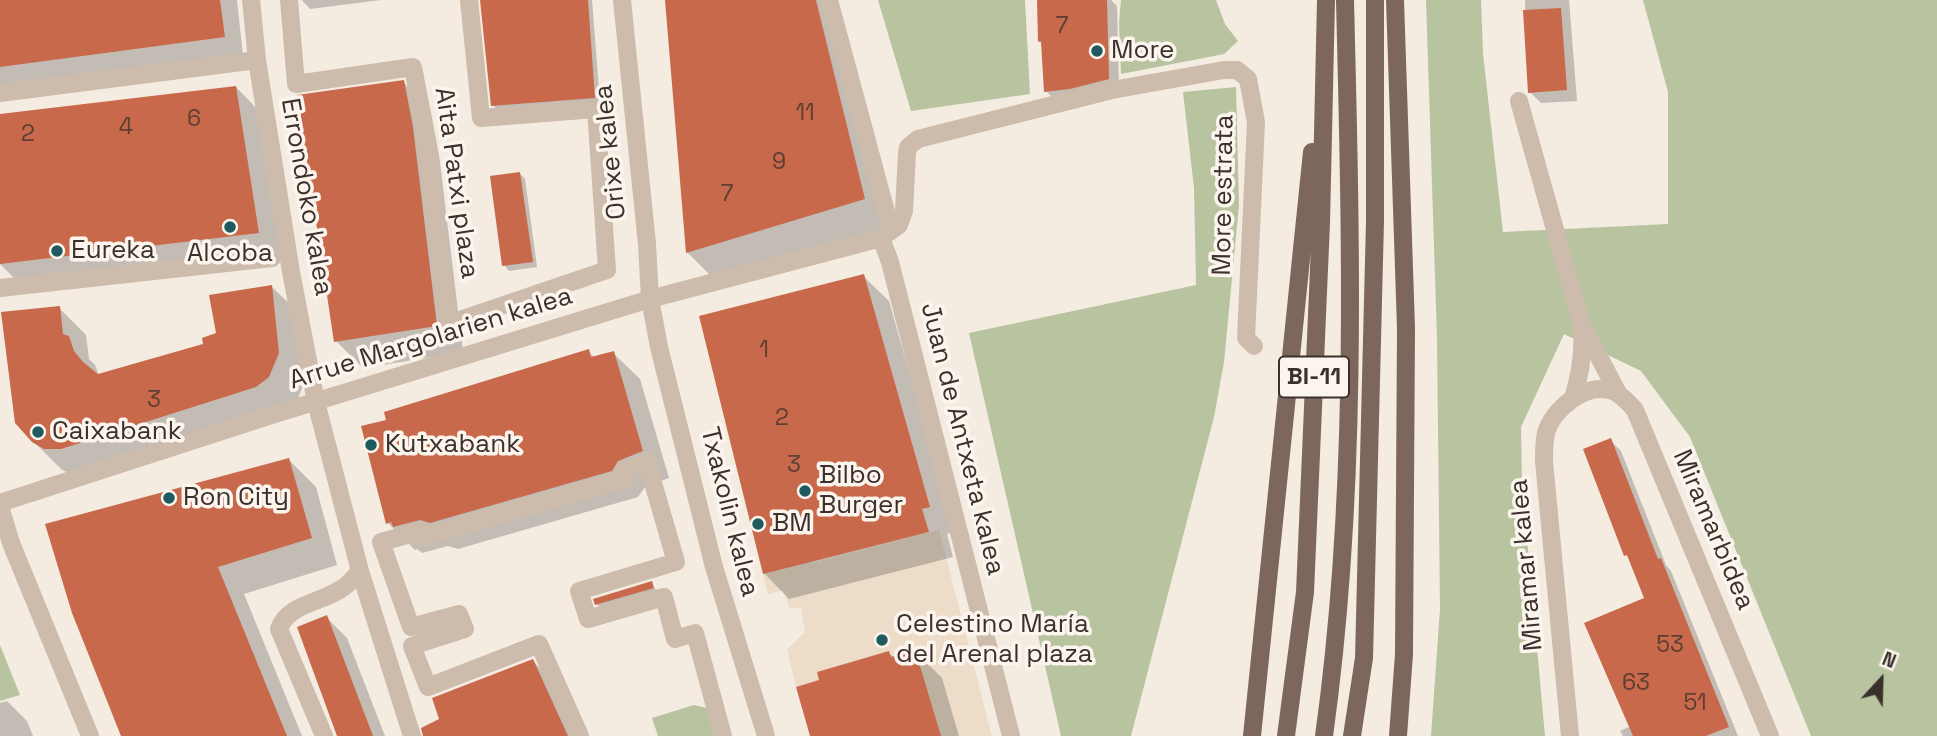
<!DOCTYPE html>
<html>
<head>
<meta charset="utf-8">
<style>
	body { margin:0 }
	#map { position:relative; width:1937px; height:736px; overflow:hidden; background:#f4ebe1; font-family:"Space Grotesk",sans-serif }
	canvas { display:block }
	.north { position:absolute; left:1846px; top:645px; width:70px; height:70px; -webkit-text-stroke:5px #fbf5ee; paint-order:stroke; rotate:22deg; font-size:19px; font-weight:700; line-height:28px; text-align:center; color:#3b302b }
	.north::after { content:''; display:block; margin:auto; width:24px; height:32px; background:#3b302b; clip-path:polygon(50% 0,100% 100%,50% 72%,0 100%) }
</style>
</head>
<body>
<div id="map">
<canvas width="1937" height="736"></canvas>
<div class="north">N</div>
</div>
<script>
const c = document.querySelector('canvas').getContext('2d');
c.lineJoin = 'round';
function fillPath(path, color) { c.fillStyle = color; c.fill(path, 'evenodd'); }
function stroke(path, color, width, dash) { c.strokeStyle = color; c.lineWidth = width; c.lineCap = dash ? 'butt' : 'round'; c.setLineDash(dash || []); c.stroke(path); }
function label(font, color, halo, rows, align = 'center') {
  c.font = font + ' "Space Grotesk",sans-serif'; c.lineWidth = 7; c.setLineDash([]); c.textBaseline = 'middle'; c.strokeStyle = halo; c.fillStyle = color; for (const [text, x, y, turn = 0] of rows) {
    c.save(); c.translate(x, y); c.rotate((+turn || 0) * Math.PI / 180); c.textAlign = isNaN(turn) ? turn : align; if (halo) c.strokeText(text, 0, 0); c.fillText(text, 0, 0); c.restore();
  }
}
fillPath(new Path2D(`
	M 878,0 L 1025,0 L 1030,94 L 911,111 Z
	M 1121,0 L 1216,0 L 1225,24 L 1238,41 L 1224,54 L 1121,74 L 1119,23 Z
	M 1426,0 L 1481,0 L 1483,54 L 1503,232 L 1668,224 L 1668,92 L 1643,0 L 1937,0 L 1937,736 L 1811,736 L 1690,437 L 1641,371 L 1564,334 L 1521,427 L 1522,483 L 1545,736 L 1431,736 L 1440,609 L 1437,338 Z
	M 1236,87 L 1239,205 L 1224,362 L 1214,417 L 1131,736 L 1061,736 L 969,333 L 1196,285 L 1194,188 L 1183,92 Z
	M 0,645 L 20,695 L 0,701 Z
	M 694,705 L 715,710 L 723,736 L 658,736 L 652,718 Z`), '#b8c4a0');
fillPath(new Path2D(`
	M 721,311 L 805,536 L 812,563 L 939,530 L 992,736 L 941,736 L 915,649 L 891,657 L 889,651 L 817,672 L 819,680 L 796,687 L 787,649 L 805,632 L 801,607 L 790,609 L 783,590 L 768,594 L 763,574 L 788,568 Z`), '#ecdcc8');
fillPath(new Path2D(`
	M 0,0 L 237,0 L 243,56 L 0,89 Z
	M 302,0 L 381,0 L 310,9 Z
	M 482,0 L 592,0 L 600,102 L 498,110 L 493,105 Z
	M 666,0 L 835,0 L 891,226 L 714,279 L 688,253 Z
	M 1039,0 L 1111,0 L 1117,6 L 1119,89 L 1056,101 L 1046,91 L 1043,45 L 1039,41 Z
	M 1525,0 L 1569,0 L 1577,101 L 1541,103 L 1530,92 Z
	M 403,82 L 430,108 L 439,155 L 463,352 L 363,368 L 336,341 Z
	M 236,87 L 262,114 L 285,260 L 27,291 L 0,264 L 0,116 Z
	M 520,174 L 525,179 L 537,267 L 509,271 L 504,265 Z
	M 863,276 L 889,301 L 954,532 L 947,534 L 953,557 L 789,599 L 764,573 Z
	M 272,287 L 299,313 L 305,380 L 296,404 L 72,475 L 61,469 L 33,441 L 59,308 L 86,335 L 89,359 L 95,365 L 99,376 L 206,345 Z
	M 588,351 L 595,358 L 613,353 L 640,379 L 669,478 L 645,487 L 638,497 L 458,549 L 448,546 L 422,553 L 417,549 L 415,550 L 388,523 L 388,421 Z
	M 1610,440 L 1621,451 L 1666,565 L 1671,571 L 1738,736 L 1623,736 L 1620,731 L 1631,726 L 1647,598 L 1631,561 L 1626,555 Z
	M 289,460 L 316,487 L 337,565 L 244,594 L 302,736 L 123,736 L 74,612 Z
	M 651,583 L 658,593 L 602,609 L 597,604 Z
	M 326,617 L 347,638 L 385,736 L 339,736 Z
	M 915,651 L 942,678 L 959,736 L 812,736 L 821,681 L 889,653 L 894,658 Z
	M 533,661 L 559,687 L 581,736 L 441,736 L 442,720 Z
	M 7,701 L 27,721 L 33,736 L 0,736 L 0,703 Z`), '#0003');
fillPath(new Path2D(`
	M 0,0 L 220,0 L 225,37 L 0,67 Z
	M 480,0 L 588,0 L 595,98 L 491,106 Z
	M 665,0 L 816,0 L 865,199 L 686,253 Z
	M 1037,0 L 1107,0 L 1109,79 L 1070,89 L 1044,92 L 1041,41 L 1038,42 Z
	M 1561,8 L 1567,90 L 1528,93 L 1523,10 Z
	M 404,80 L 413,127 L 437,326 L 334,342 L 297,95 Z
	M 236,86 L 259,233 L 0,264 L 0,114 Z
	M 520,172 L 533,262 L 502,266 L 490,176 Z
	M 864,274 L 930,507 L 922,509 L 929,532 L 763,574 L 699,316 Z
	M 272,285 L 279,353 L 269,377 L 256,387 L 61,449 L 44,449 L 32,442 L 15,423 L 1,312 L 60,306 L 63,334 L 69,336 L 74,351 L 83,362 L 98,374 L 203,344 L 202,338 L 216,333 L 209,295 Z
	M 589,349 L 591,357 L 614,351 L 643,451 L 618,461 L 612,471 L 430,523 L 420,520 L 393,527 L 391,522 L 386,524 L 361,426 L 386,420 L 384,412 Z
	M 1611,438 L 1658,559 L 1661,558 L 1729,727 L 1706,736 L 1633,736 L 1584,623 L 1644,598 L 1627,555 L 1624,556 L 1583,449 Z
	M 289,458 L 312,538 L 218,567 L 287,736 L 121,736 L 72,613 L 45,524 Z
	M 652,581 L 654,588 L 595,605 L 593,599 Z
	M 327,615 L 373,736 L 337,736 L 297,627 Z
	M 915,649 L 941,736 L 810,736 L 796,687 L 819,680 L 817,672 L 889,651 L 891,657 Z
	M 533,659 L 568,736 L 423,736 L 421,728 L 439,719 L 432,698 Z`), '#c8694b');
stroke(new Path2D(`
	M 289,0 L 296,84 L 413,67 L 424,125 L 448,324 L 607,270 L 596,109 L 481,118 L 469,0
	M 829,0 L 888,219
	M 0,288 L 272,258
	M 580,736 L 539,644 L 428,687 L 412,646 L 465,629 L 459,614 L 411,627 L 381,542 L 422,531 L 423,537 L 627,478 L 623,471 L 647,462 L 676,562 L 579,591 L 588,619 L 664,597 L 675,639 L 695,633 L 723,736`), '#cdbbac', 18);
stroke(new Path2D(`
	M 251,0 L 257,60 L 291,272 L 316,402 L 360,571 L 412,736
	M 622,0 L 647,244 L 650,299 L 659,347 L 714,567 L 766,736
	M 0,93 L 257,60
	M 1519,101 L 1582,326 C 1584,352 1581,373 1573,398
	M 881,238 L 890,262 L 1011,736
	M 1586,332 L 1619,395
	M 0,503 L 275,414 L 650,299 L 881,238 L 899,225 L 904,211 L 907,153 L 908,147 L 918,139 L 1112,90 L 1224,70 L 1237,70 L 1248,79 L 1256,122 L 1246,338 L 1254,346
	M 0,506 L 11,543 L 90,736
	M 324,736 L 279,629 C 288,603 323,603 344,587 C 350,583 355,576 360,571
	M 1570,736 L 1544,461 C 1544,452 1544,442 1546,433 C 1552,410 1584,384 1609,390 C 1619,392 1628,402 1635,410 L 1770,736`), '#cdbbac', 18);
stroke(new Path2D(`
	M 1395,0 L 1406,328 L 1404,654 L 1398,736
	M 1252,736 L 1312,152
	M 1286,736 L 1305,592 L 1321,223 L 1326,0
	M 1324,736 C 1358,492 1351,246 1345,0
	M 1352,736 L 1364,658 L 1375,221 L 1375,0`), '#7d675c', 18);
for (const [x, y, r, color] of [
	[1097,51,7,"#1f5a5e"],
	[230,227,7,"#1f5a5e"],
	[57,251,7,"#1f5a5e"],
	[38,432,7,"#1f5a5e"],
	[371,445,7,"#1f5a5e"],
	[805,491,7,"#1f5a5e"],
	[169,498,7,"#1f5a5e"],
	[758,524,7,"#1f5a5e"],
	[882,640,7,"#1f5a5e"]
]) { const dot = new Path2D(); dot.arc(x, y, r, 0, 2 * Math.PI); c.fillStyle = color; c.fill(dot); stroke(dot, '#fbf5ee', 2.5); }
label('23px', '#5e3e33', null, [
	["7",1062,27],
	["11",805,114],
	["6",194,120],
	["4",126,128],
	["2",28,135],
	["9",779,163],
	["7",727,195],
	["1",764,351],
	["3",154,401],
	["2",782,419],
	["3",794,466],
	["53",1670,646],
	["63",1636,684],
	["51",1695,704]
]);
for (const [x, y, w] of [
	[1314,377,70]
]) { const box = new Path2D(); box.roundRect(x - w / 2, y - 20.5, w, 41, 5); c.fillStyle = '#fbf5ee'; c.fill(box); stroke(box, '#3b302b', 2); }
label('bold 24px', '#3b302b', null, [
	["BI-11",1314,377]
]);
label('26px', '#3b302b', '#fbf5ee', [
	["More",1111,51],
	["Eureka",71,251],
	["Alcoba",230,254,"center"],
	["Caixabank",52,432],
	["Kutxabank",385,445],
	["Bilbo",819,476],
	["Burger",819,506],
	["Ron City",183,498],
	["BM",772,524],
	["Celestino María",896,625],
	["del Arenal plaza",896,655]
], 'left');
label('26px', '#3b302b', '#fbf5ee', [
	["Orixe kalea",611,152,-96],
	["Aita Patxi plaza",456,183,82],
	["More estrata",1224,195,-89],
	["Errondoko kalea",306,197,80],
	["Arrue Margolarien kalea",431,339,-17],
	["Juan de Antxeta kalea",962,439,76],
	["Txakolin kalea",729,512,76],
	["Miramarbidea",1713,530,67],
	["Miramar kalea",1527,565,-95]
]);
</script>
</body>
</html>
